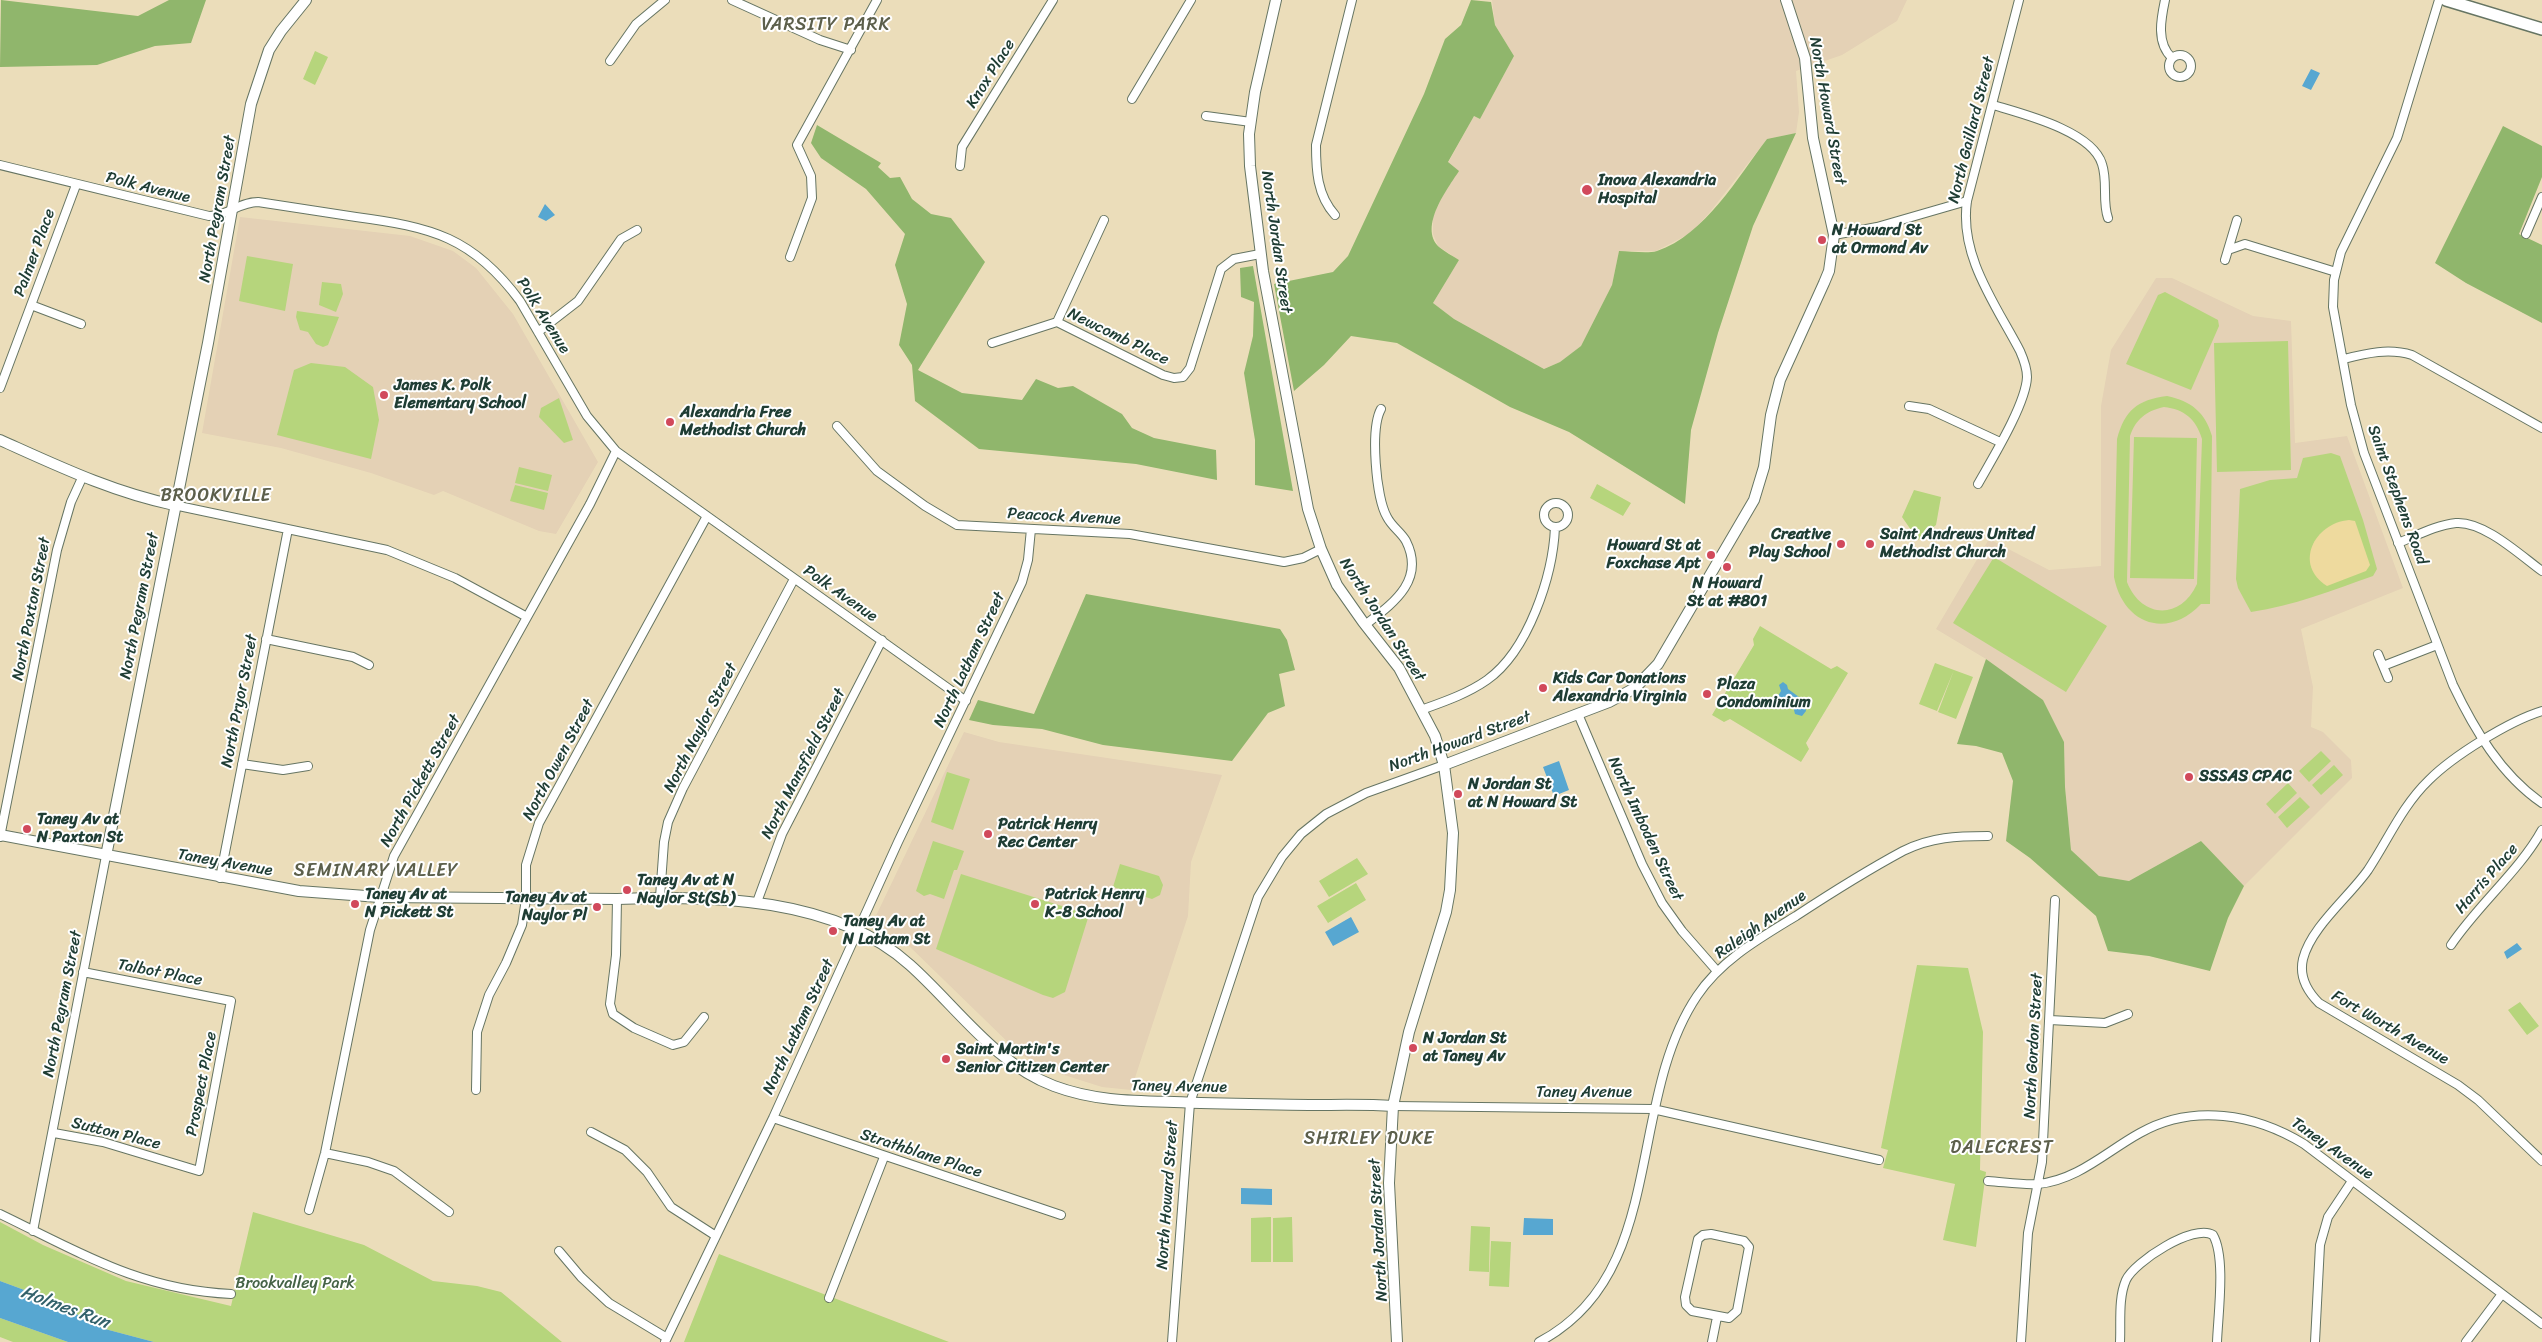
<!DOCTYPE html>
<html>
<head>
<meta charset="utf-8">
<style>
	body { margin:0 }
	canvas { display:block; background:#ebddba }
</style>
</head>
<body>
<canvas width="2542" height="1342"></canvas>
<script>
const c = document.querySelector('canvas').getContext('2d');
c.lineJoin = 'round';
function fillPath(path, color) { c.fillStyle = color; c.fill(path, 'evenodd'); }
function stroke(path, color, width, dash) { c.strokeStyle = color; c.lineWidth = width; c.lineCap = dash ? 'butt' : 'round'; c.setLineDash(dash || []); c.stroke(path); }
function label(font, color, halo, rows, align = 'center') {
  c.font = font + ' Sriracha,sans-serif'; c.lineWidth = 4; c.setLineDash([]); c.textBaseline = 'middle'; c.strokeStyle = halo; c.fillStyle = color; for (const [text, x, y, turn = 0] of rows) {
    c.save(); c.translate(x, y); c.rotate((+turn || 0) * Math.PI / 180); c.textAlign = isNaN(turn) ? turn : align; if (halo) c.strokeText(text, 0, 0); c.fillText(text, 0, 0); c.restore();
  }
}
fillPath(new Path2D(`
	M 1492,0 L 1907,0 L 1897,21 L 1842,55 L 1796,71 L 1799,112 L 1796,133 L 1767,139 L 1710,212 L 1691,233 L 1656,251 L 1619,251 L 1612,285 L 1581,346 L 1560,362 L 1544,369 L 1454,319 L 1433,303 L 1459,260 L 1438,246 L 1433,234 L 1433,217 L 1441,199 L 1448,163 L 1474,116 L 1480,119 L 1514,56 L 1495,25 Z
	M 240,217 L 410,236 L 453,251 L 476,268 L 513,314 L 598,462 L 556,534 L 539,531 L 443,491 L 434,495 L 371,473 L 281,448 L 202,433 Z
	M 2156,278 L 2172,278 L 2253,316 L 2291,321 L 2295,443 L 2347,436 L 2403,588 L 2301,629 L 2313,687 L 2311,727 L 2323,732 L 2351,760 L 2352,778 L 2244,886 L 2201,841 L 2129,881 L 2099,876 L 2071,850 L 2065,787 L 2064,742 L 2043,700 L 1986,659 L 1936,629 L 1989,539 L 2049,570 L 2101,566 L 2101,406 L 2111,350 Z
	M 964,732 L 999,742 L 1222,775 L 1191,862 L 1188,916 L 1131,1090 L 1102,1087 L 1061,1074 L 1039,1065 L 1019,1053 L 908,945 L 872,924 Z`), '#e4d1b5');
fillPath(new Path2D(`
	M 315,51 L 328,57 L 315,85 L 303,79 Z
	M 247,256 L 293,264 L 285,311 L 239,301 Z
	M 322,282 L 341,284 L 343,294 L 336,312 L 319,305 Z
	M 2165,292 L 2218,320 L 2219,326 L 2191,390 L 2126,364 L 2158,295 Z
	M 297,311 L 339,317 L 328,345 L 323,347 L 316,344 L 308,332 L 300,330 L 296,317 Z
	M 2288,341 L 2291,470 L 2217,472 L 2214,343 Z
	M 311,363 L 345,367 L 373,387 L 379,420 L 371,459 L 277,435 L 294,370 Z
	M 2167,396 C 2191,401 2205,412 2212,436 L 2210,604 L 2201,604 C 2167,640 2123,624 2114,577 L 2117,439 C 2125,410 2137,400 2167,396 ZM 2164,407 C 2184,409 2196,419 2202,439 L 2197,584 C 2180,621 2141,618 2127,582 L 2130,436 C 2136,419 2146,411 2164,407 Z
	M 559,398 L 573,440 L 564,443 L 539,417 L 541,408 Z
	M 2134,437 L 2197,438 L 2194,579 L 2130,578 Z
	M 2331,453 L 2340,456 L 2363,520 L 2377,569 L 2373,576 C 2333,590 2293,606 2251,612 L 2238,588 L 2236,579 L 2240,489 L 2270,480 L 2297,478 L 2303,458 Z
	M 519,467 L 552,475 L 548,491 L 515,483 Z
	M 1597,484 L 1631,503 L 1623,516 L 1590,498 Z
	M 515,485 L 548,493 L 544,510 L 510,501 Z
	M 1914,490 L 1941,497 L 1936,525 L 1918,540 L 1902,517 Z
	M 1994,557 L 2107,626 L 2066,692 L 1953,623 Z
	M 1760,626 L 1831,669 L 1837,666 L 1848,673 L 1806,743 L 1809,749 L 1801,762 L 1730,719 L 1724,722 L 1712,715 L 1754,645 L 1753,639 Z
	M 1935,663 L 1954,670 L 1937,711 L 1919,704 Z
	M 1954,670 L 1973,677 L 1956,719 L 1938,712 Z
	M 2321,751 L 2331,761 L 2309,782 L 2299,771 Z
	M 2334,765 L 2343,775 L 2321,795 L 2312,785 Z
	M 947,772 L 970,779 L 953,830 L 931,822 Z
	M 2288,783 L 2297,793 L 2275,814 L 2266,804 Z
	M 2300,797 L 2310,807 L 2287,828 L 2278,817 Z
	M 933,841 L 964,851 L 957,870 L 954,870 L 944,899 L 930,894 L 924,896 L 916,891 Z
	M 1357,858 L 1368,874 L 1329,897 L 1319,881 Z
	M 1120,864 L 1159,876 L 1163,885 L 1160,895 L 1152,899 L 1113,887 Z
	M 961,874 L 1084,913 L 1088,918 L 1065,992 L 1053,998 L 1043,995 L 936,949 Z
	M 1356,883 L 1366,900 L 1328,923 L 1317,906 Z
	M 1917,965 L 1968,968 L 1983,1032 L 1980,1170 L 1986,1172 L 1976,1247 L 1943,1240 L 1955,1184 L 1883,1168 L 1888,1150 L 1881,1148 Z
	M 2520,1002 L 2539,1026 L 2527,1035 L 2508,1010 Z
	M 253,1212 L 364,1245 L 433,1281 L 477,1286 L 501,1292 L 562,1342 L 154,1342 L 105,1329 L 46,1298 L 0,1281 L 0,1222 L 43,1245 L 126,1281 L 231,1306 Z
	M 1271,1217 L 1271,1262 L 1251,1262 L 1251,1218 Z
	M 1292,1217 L 1293,1262 L 1273,1262 L 1273,1218 Z
	M 1471,1226 L 1490,1227 L 1489,1272 L 1469,1271 Z
	M 1491,1241 L 1511,1242 L 1509,1287 L 1489,1286 Z
	M 719,1254 L 949,1342 L 684,1342 Z
	M 0,1318 L 68,1342 L 13,1342 L 0,1337 Z`), '#b6d57c');
fillPath(new Path2D(`
	M 1,0 L 138,16 L 169,0 L 206,0 L 191,43 L 155,46 L 97,65 L 0,67 Z
	M 1471,0 L 1491,2 L 1495,25 L 1514,56 L 1480,119 L 1474,116 L 1448,162 L 1459,171 C 1448,188 1418,227 1439,247 C 1445,252 1453,256 1459,260 L 1433,303 L 1454,319 L 1544,369 L 1560,362 L 1581,346 L 1612,285 L 1619,251 C 1630,251 1647,254 1657,251 C 1705,235 1738,177 1767,139 L 1796,133 L 1753,226 L 1718,333 L 1691,430 L 1685,504 L 1569,432 L 1510,407 L 1397,343 L 1351,336 L 1324,365 L 1294,391 L 1274,284 L 1333,272 L 1348,256 L 1424,94 L 1445,39 L 1461,25 Z
	M 817,125 L 881,163 L 878,167 L 890,178 L 900,177 L 912,199 L 931,214 L 951,218 L 985,262 L 918,370 L 962,393 L 1022,400 L 1036,379 L 1058,388 L 1073,386 L 1122,414 L 1132,428 L 1154,438 L 1216,450 L 1217,480 L 1136,464 L 979,449 L 915,401 L 912,365 L 899,345 L 907,304 L 895,265 L 905,234 L 866,189 L 821,158 L 811,143 Z
	M 2503,126 L 2542,146 L 2542,177 L 2519,234 L 2542,245 L 2542,323 L 2466,283 L 2435,263 Z
	M 1253,266 L 1293,491 L 1255,485 L 1255,440 L 1244,373 L 1253,336 L 1254,302 L 1241,297 L 1240,268 Z
	M 1086,594 L 1280,629 L 1287,640 L 1295,670 L 1279,674 L 1285,706 L 1268,713 L 1232,761 L 1103,745 L 1042,729 L 993,725 L 969,720 L 978,700 L 1034,714 Z
	M 1986,659 L 2043,700 L 2064,742 L 2065,787 L 2071,850 L 2099,876 L 2129,881 L 2201,841 L 2244,886 L 2228,918 L 2210,971 L 2149,956 L 2108,951 L 2096,916 L 2030,858 L 2006,841 L 2013,781 L 2002,753 L 1976,746 L 1957,744 Z`), '#90b66c');
fillPath(new Path2D(`
	M 2349,520 L 2355,521 L 2370,565 L 2366,571 L 2327,586 C 2293,565 2314,523 2349,520 Z`), '#eeda9e');
fillPath(new Path2D(`
	M 2311,69 L 2320,73 L 2311,90 L 2302,86 Z
	M 545,204 L 555,215 L 546,221 L 538,217 Z
	M 1783,682 L 1787,685 L 1788,689 L 1799,697 L 1797,703 L 1805,706 L 1806,711 L 1802,716 L 1795,714 L 1793,706 L 1778,696 L 1781,691 L 1779,685 Z
	M 1559,761 L 1569,790 L 1554,796 L 1543,767 Z
	M 1351,917 L 1359,932 L 1333,946 L 1325,932 Z
	M 2517,943 L 2522,949 L 2507,959 L 2504,952 Z
	M 1241,1188 L 1272,1189 L 1272,1205 L 1241,1204 Z
	M 1524,1218 L 1553,1219 L 1553,1235 L 1523,1235 Z
	M 0,1281 L 46,1298 L 105,1329 L 154,1342 L 68,1342 L 0,1318 Z`), '#57a7d1');
const minor = new Path2D(`
	M 732,0 L 820,40 L 851,50
	M 2165,0 C 2161,19 2156,43 2172,58
	M 2439,0 L 2397,138 L 2341,252 L 2334,280 L 2333,307 L 2351,405 L 2364,453 L 2453,685 C 2474,729 2501,775 2542,803
	M2169 66a11 11 0 1 1 22 0a11 11 0 1 1-22 0Z
	M 610,61 L 636,24 L 665,0
	M 1132,99 L 1191,0
	M 1993,105 C 2023,114 2092,131 2102,164 C 2108,182 2102,201 2108,218
	M 1206,116 L 1251,122
	M 0,165 L 209,216 C 228,216 239,202 258,202 C 291,207 324,212 356,217 C 431,227 473,237 520,301 L 587,416 L 616,451 L 966,701
	M 960,166 L 962,147 L 1053,0
	M 1335,215 C 1317,195 1316,170 1316,145 L 1352,0
	M 2526,234 L 2542,197
	M 1834,235 L 1877,227 L 1967,201
	M 2228,250 L 2245,244 L 2336,272
	M 790,257 L 812,198 L 811,176 L 797,145 L 877,0
	M 2225,260 L 2237,220
	M 31,305 L 81,324
	M 1057,322 L 1104,220
	M 538,332 L 578,301 L 621,239 L 637,230
	M 992,343 L 1057,322 L 1163,375 L 1174,378 L 1183,377 L 1190,368 L 1221,269 L 1234,259 L 1260,254
	M 2344,359 C 2367,353 2389,348 2412,355 L 2542,428
	M 0,388 L 76,185
	M 1909,406 L 1929,409 L 2000,442
	M 837,426 L 877,471 L 925,506 L 957,525 L 1130,534 L 1284,562 L 1303,558 L 1321,549
	M 1978,484 C 1992,459 2026,404 2027,377 C 2027,368 2024,360 2020,351 C 1996,305 1959,256 1967,201 L 2019,0
	M1544 515a12 12 0 1 1 24 0a12 12 0 1 1-24 0Z
	M 174,505 L 387,550 L 455,578 L 527,617
	M 2398,543 C 2416,536 2436,525 2456,523 C 2484,521 2520,555 2542,571
	M 1365,625 C 1392,604 1426,581 1406,541 C 1401,532 1392,527 1387,517 C 1376,498 1370,429 1381,409
	M 266,639 L 353,657 L 369,665
	M 2378,654 L 2388,678
	M 2383,666 L 2437,645
	M 1421,710 C 1443,702 1467,694 1487,680 C 1528,651 1553,576 1555,527
	M 2542,711 C 2509,721 2453,756 2429,780 C 2402,806 2388,840 2368,870 C 2349,897 2311,927 2303,959 C 2299,976 2307,991 2319,1003 L 2458,1085 L 2478,1100 L 2542,1161
	M 1578,714 L 1642,864 L 1662,903 L 1682,931 L 1717,971
	M 242,764 L 283,770 L 308,766
	M 0,837 L 57,550 L 71,502 L 82,478
	M 220,878 L 288,529
	M 660,897 L 664,842 L 668,822 L 683,788 L 794,579
	M 617,899 L 616,955 L 610,1004 L 613,1014 L 634,1028 L 673,1045 L 684,1042 L 704,1017
	M 757,902 L 782,834 L 882,640
	M 2451,945 C 2478,905 2520,870 2542,830
	M 2050,1020 L 2105,1023 L 2128,1014
	M 476,1090 L 477,1032 L 489,995 L 506,963 L 522,925 L 526,899 L 526,865 L 539,823 L 707,516
	M 1393,1106 L 1653,1109 L 1879,1160
	M 773,1118 L 1061,1215
	M 591,1132 L 625,1150 L 647,1172 L 671,1207 L 716,1236
	M 54,1133 L 103,1142 L 199,1171 L 231,1001 L 83,972
	M 325,1153 L 368,1162 L 394,1171 L 449,1212
	M 1988,1181 C 2004,1182 2022,1185 2038,1184 C 2078,1180 2107,1151 2140,1133 C 2193,1103 2255,1114 2304,1144 L 2542,1324
	M 309,1210 L 325,1153 L 370,930 L 394,856 L 590,504 L 616,451
	M 0,1214 C 79,1252 140,1290 231,1294
	M 33,1231 L 106,856
	M 1711,1234 L 1744,1241 L 1749,1247 L 1737,1311 L 1729,1318 L 1692,1311 L 1686,1305 L 1685,1297 L 1698,1239 L 1703,1235 Z
	M 559,1251 L 581,1277 L 609,1303 L 667,1338
	M 829,1298 L 884,1157
	M 665,1342 L 773,1118 L 898,842 L 1022,582 L 1028,560 L 1031,529
	M 1172,1342 L 1190,1103 L 1258,897 L 1282,857 L 1301,834 L 1326,814 L 1366,793 L 1444,765
	M 1539,1342 C 1668,1275 1625,1103 1697,996 C 1721,960 1760,938 1796,916 C 1831,893 1866,871 1903,851 C 1931,837 1957,836 1988,836
	M 1712,1342 L 1717,1317
	M 2021,1342 L 2028,1233 L 2042,1162 L 2055,900
	M 2120,1342 C 2121,1323 2118,1298 2126,1280 C 2134,1262 2194,1223 2213,1235 C 2226,1257 2218,1315 2217,1342
	M 2315,1342 L 2320,1245 L 2328,1217 L 2352,1181
	M 2466,1342 L 2502,1294`);
const tertiary = new Path2D(`
	M 1276,0 L 1255,92 L 1249,134 L 1250,166 L 1263,271 L 1308,509 L 1321,549 L 1337,585 L 1363,622 L 1399,668 L 1435,736 L 1444,765 L 1453,833 L 1450,890 L 1446,912 L 1409,1032 L 1393,1106 L 1389,1183 L 1397,1342
	M 0,440 C 58,466 112,492 174,505
	M 1444,765 L 1609,702 L 1635,688 L 1658,664 L 1754,500 L 1764,467 L 1771,415 L 1780,380 L 1824,283 L 1829,271 L 1834,235 L 1813,138 L 1805,58 L 1786,0
	M 0,835 L 299,891 L 379,897 L 617,899 C 713,895 835,897 910,965 C 956,1006 995,1064 1054,1086 C 1094,1101 1133,1101 1174,1102 C 1219,1104 1264,1104 1309,1105 C 1337,1105 1366,1104 1393,1106
	M 106,856 L 208,343 L 251,104 L 269,50 L 281,31 L 306,0`);
const secondary = new Path2D(`
	M 2446,0 L 2542,29`);
stroke(minor, '#667563', 10);
stroke(tertiary, '#667563', 12);
stroke(secondary, '#667563', 14);
stroke(minor, '#fff', 8);
stroke(tertiary, '#fff', 10);
stroke(secondary, '#fff', 11);
for (const [x, y, r, color] of [
	[1587,190,6,"#d1495b"],
	[1822,240,5,"#d1495b"],
	[384,395,5,"#d1495b"],
	[670,422,5,"#d1495b"],
	[1841,544,5,"#d1495b"],
	[1870,544,5,"#d1495b"],
	[1711,555,5,"#d1495b"],
	[1727,567,5,"#d1495b"],
	[1543,688,5,"#d1495b"],
	[1707,694,5,"#d1495b"],
	[2189,777,5,"#d1495b"],
	[1458,794,5,"#d1495b"],
	[27,829,5,"#d1495b"],
	[988,834,5,"#d1495b"],
	[627,890,5,"#d1495b"],
	[355,904,5,"#d1495b"],
	[1035,904,5,"#d1495b"],
	[597,907,5,"#d1495b"],
	[833,931,5,"#d1495b"],
	[1413,1048,5,"#d1495b"],
	[946,1059,5,"#d1495b"]
]) { const dot = new Path2D(); dot.arc(x, y, r, 0, 2 * Math.PI); c.fillStyle = color; c.fill(dot); stroke(dot, '#fff', 2); }
label('16px', '#1f3d34', '#fff', [
	["Knox Place",991,74,-58],
	["North Howard Street",1827,111,80],
	["North Gaillard Street",1972,130,-76],
	["Polk Avenue",148,188,14],
	["North Pegram Street",218,209,-80],
	["North Jordan Street",1276,242,82],
	["Palmer Place",35,253,-70],
	["Polk Avenue",543,316,58],
	["Newcomb Place",1118,337,26],
	["Saint Stephens Road",2397,495,70],
	["Peacock Avenue",1064,517,3],
	["Polk Avenue",840,594,35],
	["North Pegram Street",140,606,-79],
	["North Paxton Street",32,609,-79],
	["North Jordan Street",1382,620,57],
	["North Latham Street",970,660,-65],
	["North Pryor Street",240,701,-79],
	["North Naylor Street",701,728,-63],
	["North Howard Street",1460,742,-20],
	["North Owen Street",559,760,-62],
	["North Mansfield Street",804,764,-63],
	["North Pickett Street",421,781,-61],
	["North Imboden Street",1645,829,65],
	["Taney Avenue",225,863,10],
	["Harris Place",2487,879,-49],
	["Raleigh Avenue",1761,925,-35],
	["Talbot Place",160,973,11],
	["North Pegram Street",63,1004,-79],
	["North Latham Street",799,1027,-65],
	["Fort Worth Avenue",2390,1028,30],
	["North Gordon Street",2034,1046,-87],
	["Prospect Place",202,1084,-79],
	["Taney Avenue",1179,1087,1],
	["Taney Avenue",1584,1093],
	["Sutton Place",116,1134,14],
	["Taney Avenue",2332,1149,35],
	["Strathblane Place",921,1154,18],
	["North Howard Street",1168,1195,-86],
	["North Jordan Street",1379,1230,-93]
]);
label('bold 16px', '#1f3d34', '#fff', [
	["Inova Alexandria",1598,181],
	["Hospital",1598,199],
	["N Howard St",1832,231],
	["at Ormond Av",1832,249],
	["James K. Polk",394,386],
	["Elementary School",394,404],
	["Alexandria Free",680,413],
	["Methodist Church",680,431],
	["Creative",1831,535,"right"],
	["Play School",1831,553,"right"],
	["Saint Andrews United",1880,535],
	["Methodist Church",1880,553],
	["Howard St at",1701,546,"right"],
	["Foxchase Apt",1701,564,"right"],
	["N Howard",1727,584,"center"],
	["St at #801",1727,602,"center"],
	["Kids Car Donations",1553,679],
	["Alexandria Virginia",1553,697],
	["Plaza",1717,685],
	["Condominium",1717,703],
	["SSSAS CPAC",2199,777],
	["N Jordan St",1468,785],
	["at N Howard St",1468,803],
	["Taney Av at",37,820],
	["N Paxton St",37,838],
	["Patrick Henry",998,825],
	["Rec Center",998,843],
	["Taney Av at N",637,881],
	["Naylor St(Sb)",637,899],
	["Taney Av at",365,895],
	["N Pickett St",365,913],
	["Patrick Henry",1045,895],
	["K-8 School",1045,913],
	["Taney Av at",587,898,"right"],
	["Naylor Pl",587,916,"right"],
	["Taney Av at",843,922],
	["N Latham St",843,940],
	["N Jordan St",1423,1039],
	["at Taney Av",1423,1057],
	["Saint Martin's",956,1050],
	["Senior Citizen Center",956,1068]
], 'left');
label('16px', '#456346', '#fff', [
	["Brookvalley Park",295,1284]
]);
c.letterSpacing = '1px';
label('18px', '#5c5f4b', '#fff', [
	["VARSITY PARK",826,25],
	["BROOKVILLE",216,496],
	["SEMINARY VALLEY",376,871],
	["SHIRLEY DUKE",1369,1139],
	["DALECREST",2002,1148]
]);
c.letterSpacing = '0px';
label('italic 18px', '#33626b', '#fff', [
	["Holmes Run",65,1308,20]
]);
</script>
</body>
</html>
